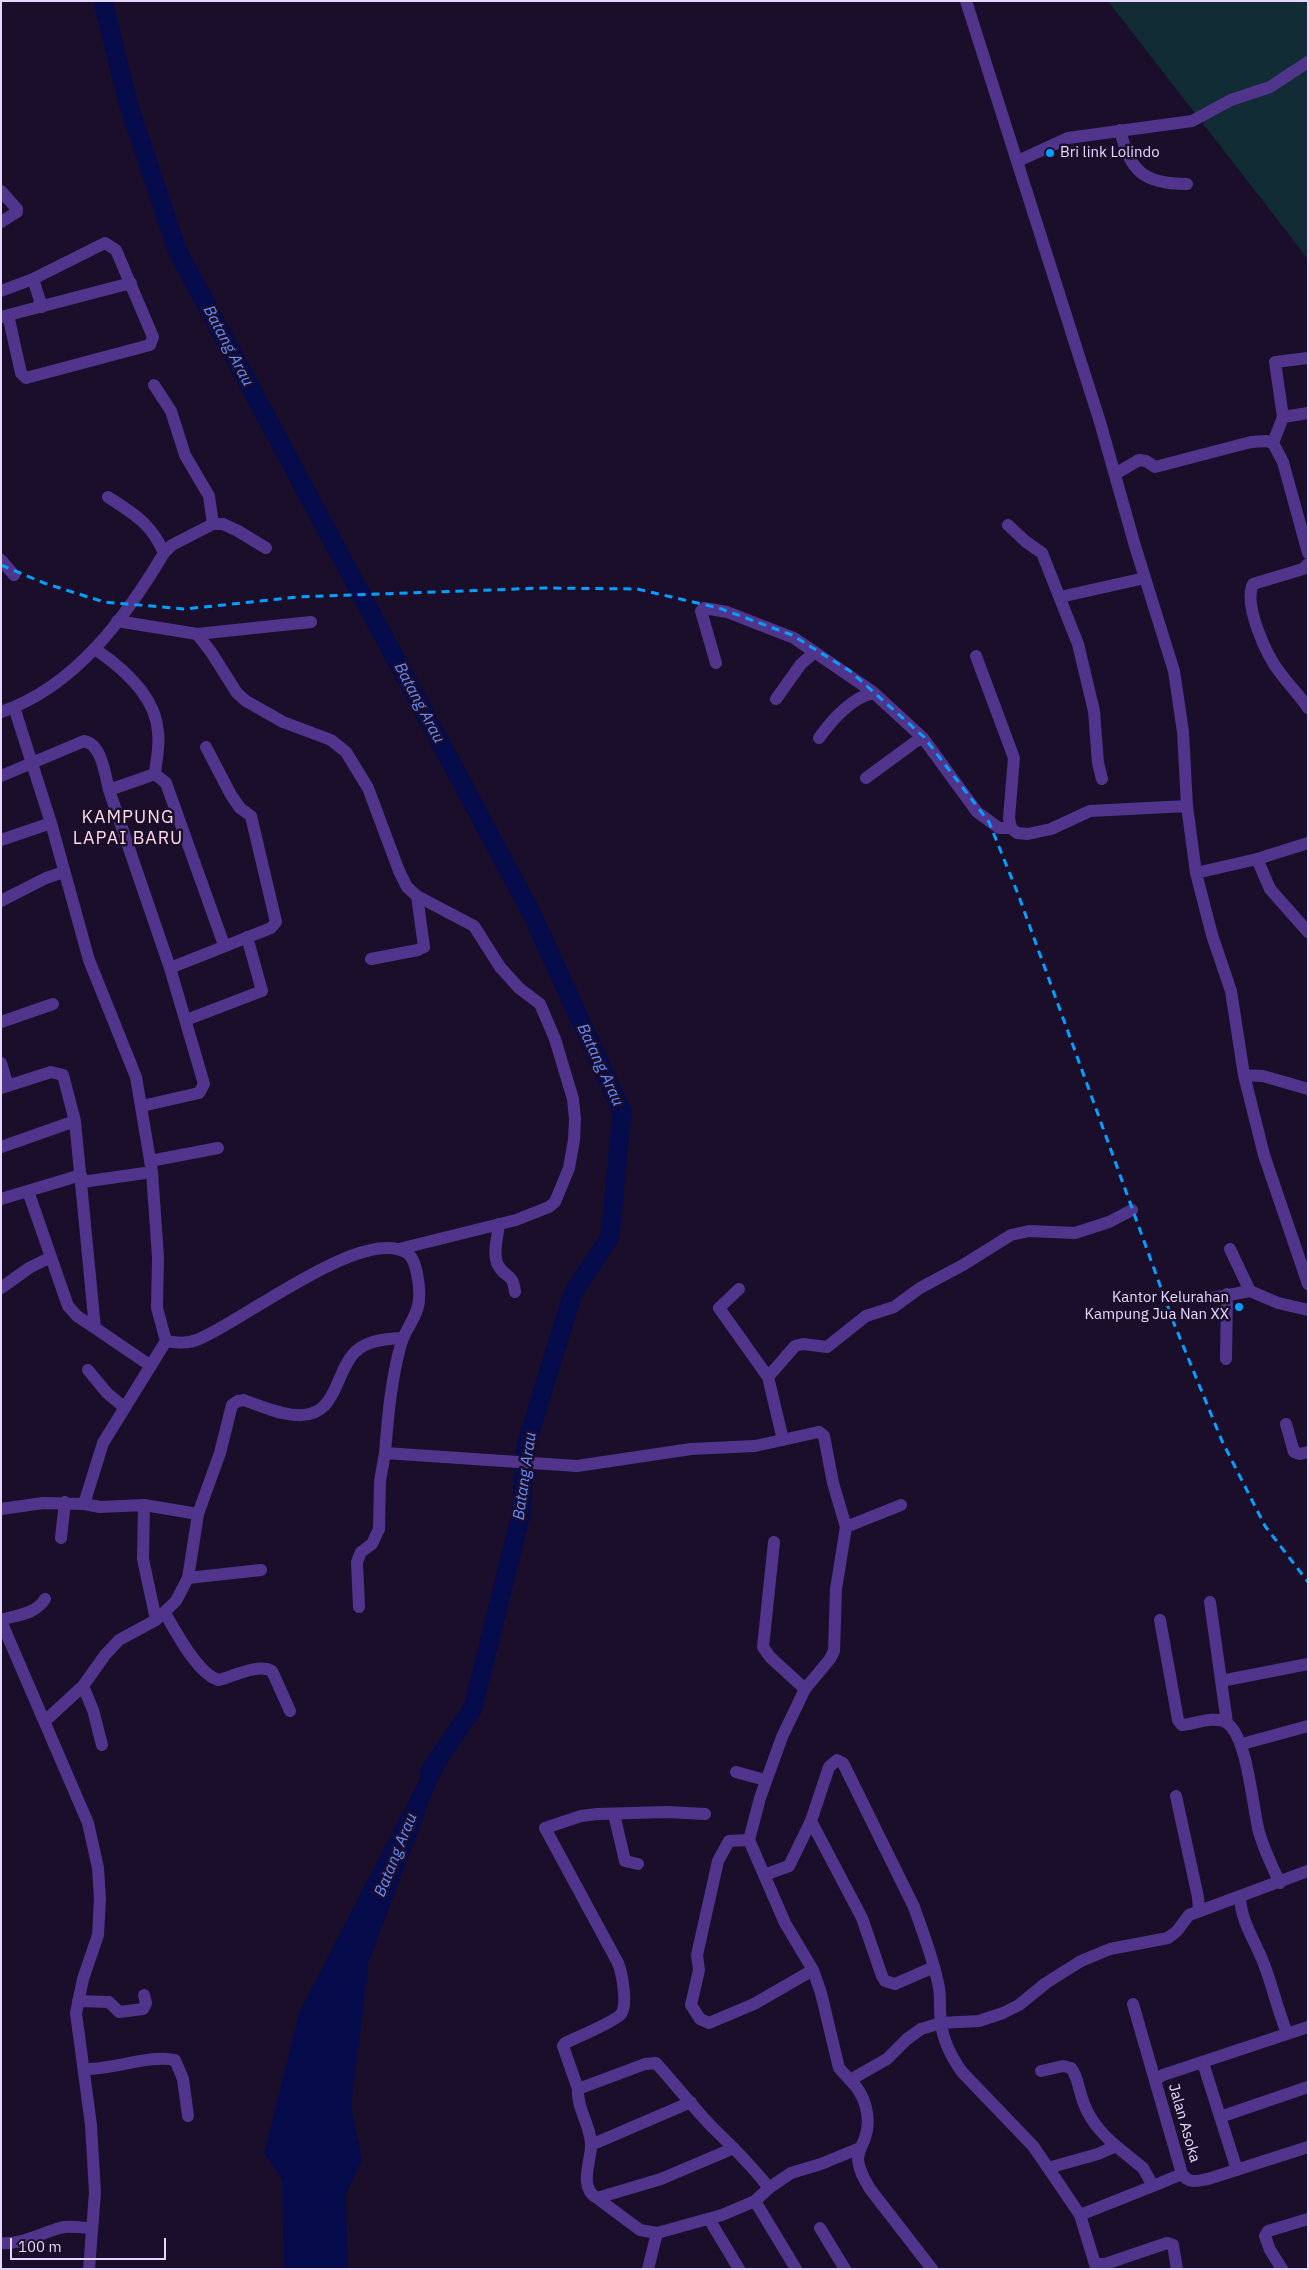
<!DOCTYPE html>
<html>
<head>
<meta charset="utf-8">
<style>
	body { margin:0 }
	#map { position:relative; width:1309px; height:2270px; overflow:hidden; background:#1b0e2a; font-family:"IBM Plex Sans",sans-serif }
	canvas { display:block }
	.frame { position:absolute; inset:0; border:2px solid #e7d7ff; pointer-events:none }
	.scale { position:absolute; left:10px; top:2238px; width:156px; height:22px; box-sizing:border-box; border:2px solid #e7d7ff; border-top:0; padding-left:6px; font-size:15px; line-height:18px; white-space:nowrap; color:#e7d7ff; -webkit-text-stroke:4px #1b0e2a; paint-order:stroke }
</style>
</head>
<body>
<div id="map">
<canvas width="1309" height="2270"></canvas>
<div class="frame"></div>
<div class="scale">100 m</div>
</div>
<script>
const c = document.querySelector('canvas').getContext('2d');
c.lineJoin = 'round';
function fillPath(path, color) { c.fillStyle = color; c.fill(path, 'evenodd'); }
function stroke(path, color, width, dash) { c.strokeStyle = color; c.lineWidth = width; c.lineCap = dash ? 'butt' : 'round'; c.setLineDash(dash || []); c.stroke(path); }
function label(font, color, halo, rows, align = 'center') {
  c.font = font + ' "IBM Plex Sans",sans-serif'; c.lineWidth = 5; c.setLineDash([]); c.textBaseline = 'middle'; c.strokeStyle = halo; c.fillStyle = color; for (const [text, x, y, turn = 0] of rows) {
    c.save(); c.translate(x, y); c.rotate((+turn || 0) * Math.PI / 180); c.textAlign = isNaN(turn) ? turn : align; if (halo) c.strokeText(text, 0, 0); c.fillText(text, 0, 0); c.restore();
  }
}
fillPath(new Path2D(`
	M 1108,1 L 1308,1 L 1308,259 Z`), '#112c35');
fillPath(new Path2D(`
	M 436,1748 L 451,1755 L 435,1786 L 369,1961 L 351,2106 L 362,2160 L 346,2194 L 348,2269 L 284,2269 L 282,2179 L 264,2153 L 299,2013 Z`), '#060c4b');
stroke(new Path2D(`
	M 103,1 L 128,103 L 177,250 L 531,912 L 622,1112 L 610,1237 L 573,1293 L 526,1445 L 521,1514 L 473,1708 L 429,1772`), '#060c4b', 19);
stroke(new Path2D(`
	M 966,1 L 1100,422 L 1135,546 L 1174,671 L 1183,732 L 1187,806 L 1196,873 L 1212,935 L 1231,991 L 1244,1075 L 1264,1155 L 1308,1284
	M 1120,130 C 1130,171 1143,184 1187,184
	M 1018,161 L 1068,138 L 1192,121 L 1231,100 L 1270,87 L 1308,62
	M 1,191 L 17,209 L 17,212 L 1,222
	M 33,279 L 42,307
	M 1,291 L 33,279 L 105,243 L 116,250 L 153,337 L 150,345 L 26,378 L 21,373 L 8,315
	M 1,317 L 131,283
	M 154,385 L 171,411 L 185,455 L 209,496 L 213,524
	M 1283,417 L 1308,413
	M 1273,443 L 1283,417 L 1275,362 L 1308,358
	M 1115,474 L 1139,460 L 1146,461 L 1155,467 L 1251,442 L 1266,441 L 1273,443 L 1283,462 L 1308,553
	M 108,497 C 134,514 151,523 164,553
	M 1008,525 L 1025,541 L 1042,553 L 1078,644 L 1094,711 L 1098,763 L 1102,779
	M 1,560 L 14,575
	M 1308,564 L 1303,569 L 1253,584 C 1243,605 1267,657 1281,674 C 1290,686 1300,696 1308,708
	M 1060,597 L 1145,578
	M 117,621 L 197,634 L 211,652 L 237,693 L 246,701 L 283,722 L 331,740 L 346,752 L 368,788 L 399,871 L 407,887 L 417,896 L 474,926 L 500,967 L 519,988 L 540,1004 L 555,1039 L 573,1099 L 575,1119 L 574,1140 L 569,1168 L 555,1202 L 549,1207 L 516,1220 L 399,1249
	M 197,634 L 311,622
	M 95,649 C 123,668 156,696 158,732 C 160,746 156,761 155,774
	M 976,656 L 1014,758 L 1009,818 L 1011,828
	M 716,663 L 701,611 L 704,608 L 727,612 L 794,638 L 873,692
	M 776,699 L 801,664 L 815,652
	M 14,707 L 51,823 L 89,960 L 136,1077 L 152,1172 L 158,1257 L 157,1308 L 166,1341
	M 1,712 C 75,687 126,617 164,553 L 172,545 L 213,524 L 223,524 L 238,531 L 266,548
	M 819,738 C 831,721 853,696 874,693 L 923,738 L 977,812 L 999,828 L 1011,828 L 1017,833 L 1028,834 L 1051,829 L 1090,811 L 1187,806
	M 1,776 L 84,741 C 102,744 105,775 109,790 L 170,968 L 204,1084 L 199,1093 L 142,1106
	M 866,778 L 915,742 L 923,738
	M 109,790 L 155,774 L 166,783 L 224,945
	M 1,840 L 51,823
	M 1257,859 L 1270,889 L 1308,932
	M 1196,873 L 1257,859 L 1308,843
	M 1,901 L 46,878 L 64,872
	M 371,959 L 418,950 L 424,947 L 417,896
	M 170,968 L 271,928 L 276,922 L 251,816 L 240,808 L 231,795 L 206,747
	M 186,1020 L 262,991 L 247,937
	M 1,1022 L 53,1004
	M 1,1063 L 8,1086
	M 1244,1075 L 1263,1076 L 1308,1089
	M 1,1088 L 51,1072 L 63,1075 L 75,1121 L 95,1328 L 151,1366
	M 1,1147 L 75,1121
	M 150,1161 L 218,1148
	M 82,1182 L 152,1172
	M 28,1191 L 68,1306 L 77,1316 L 95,1328
	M 1,1199 L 81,1175
	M 499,1224 C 498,1236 492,1254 498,1265 C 505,1279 513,1272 515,1292
	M 1230,1249 L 1250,1291
	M 1,1288 L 29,1268 L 51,1257
	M 739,1289 L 719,1308 L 768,1377
	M 1212,1298 L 1250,1291 L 1278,1303 L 1308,1310
	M 1226,1359 L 1227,1294
	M 88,1370 L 107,1393 L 125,1408
	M 1286,1424 L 1294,1452 L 1300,1454 L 1308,1452
	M 783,1440 L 768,1377 L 795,1346 L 803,1344 L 827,1347 L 866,1316 L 894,1307 L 920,1288 L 963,1265 L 1011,1235 L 1029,1231 L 1075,1233 L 1109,1222 L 1132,1210
	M 84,1504 L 100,1507 L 144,1505 L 198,1514
	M 144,1505 L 143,1559 L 156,1620
	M 1,1509 L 43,1503 L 84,1504 L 103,1443 L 166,1341 C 178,1343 188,1344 199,1339 C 242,1322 363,1225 407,1253 C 417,1259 420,1288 419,1299 C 419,1315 405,1329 401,1344 C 391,1380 388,1416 385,1453 L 577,1466 L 691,1449 L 755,1446 L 814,1433 L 819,1432 L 824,1436 L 833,1483 L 846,1527 L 836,1589 L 834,1651 L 830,1659 L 805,1689 L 782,1737 L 760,1798 L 749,1840 L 785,1923 L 813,1970 L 821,1993 L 839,2068 L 850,2080 L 887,2059 L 907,2039 L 921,2029 L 941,2023 L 979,2021 L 1003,2013 L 1019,2005 L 1046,1983 L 1081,1961 L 1110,1949 L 1168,1938 L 1177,1931 L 1189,1915 L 1308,1871
	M 846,1527 L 901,1505
	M 61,1538 L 65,1502
	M 774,1542 L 763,1647 L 770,1657 L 805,1689
	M 188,1578 L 261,1570
	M 1210,1602 L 1227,1723
	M 359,1607 L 357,1562 L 361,1552 L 372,1544 L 379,1529 L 380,1481 L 385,1453
	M 165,1613 C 175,1631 199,1676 219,1680 C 234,1676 259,1663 272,1671 L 290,1711
	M 1,1620 C 17,1615 36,1614 45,1599
	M 1160,1620 L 1178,1720 L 1182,1725 C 1194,1724 1216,1715 1227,1723 C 1248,1738 1252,1806 1259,1832 C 1264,1850 1272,1866 1280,1883
	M 1,1621 L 88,1823 L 98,1868 L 100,1899 L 98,1935 L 83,1979 L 76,2013 L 91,2125 L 95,2193 L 89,2269
	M 1221,1681 L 1308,1664
	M 83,1686 L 93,1710 L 102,1745
	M 45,1721 L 83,1686 L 105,1655 L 119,1640 L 156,1620 L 176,1601 L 188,1578 L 198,1514 L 220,1453 L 232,1405 L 238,1401 L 244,1400 C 260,1406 279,1414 296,1415 C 338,1418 334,1373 355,1352 C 368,1340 386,1339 402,1338
	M 1242,1744 L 1308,1726
	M 736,1772 L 765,1780
	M 1176,1796 L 1198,1897 L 1199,1910
	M 614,1814 L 625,1861 L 638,1864
	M 749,1840 L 729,1841 L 718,1861 L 697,1955 L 699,1970 L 691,2005 L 700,2019 L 709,2023 L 754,2004 L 813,1970
	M 764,1875 L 789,1866 L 811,1821
	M 1240,1897 C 1241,1920 1253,1938 1262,1959 C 1272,1983 1277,2009 1287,2033
	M 934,1967 L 895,1984 L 885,1981 L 882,1976 L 862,1918 L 811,1821 L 829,1767 L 837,1760 L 843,1763 L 914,1907 C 923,1933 934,1960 939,1988 C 941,2000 939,2011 941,2023 C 943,2040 952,2058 962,2072 L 1033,2146 L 1055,2178 L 1080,2215 L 1095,2264 L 1105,2264 L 1167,2243 L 1173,2245 L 1177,2269
	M 78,2001 L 109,2002 L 119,2012 L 143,2009 L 146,2003 L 144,1995
	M 1133,2004 L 1182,2174 C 1189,2184 1197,2181 1208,2179 L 1308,2147
	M 1203,2063 L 1237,2170
	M 84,2069 C 112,2070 151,2054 175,2060 L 183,2079 L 188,2116
	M 1041,2071 L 1063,2066 L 1071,2068 C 1078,2077 1078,2087 1082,2098 C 1088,2118 1100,2132 1116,2146 L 1098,2154 L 1048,2168
	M 850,2080 C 865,2094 872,2118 865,2138 C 862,2146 858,2151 858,2160 C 859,2171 865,2180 870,2189 L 932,2269
	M 1155,2080 L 1163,2075 L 1308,2027
	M 578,2089 L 563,2046 L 565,2043 C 576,2038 616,2021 621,2014 C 628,2005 622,1973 618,1963 L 545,1828 L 581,1816 L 597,1814 L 667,1812 L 705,1814
	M 1220,2117 L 1308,2087
	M 591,2145 L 691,2102
	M 734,2148 L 661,2179 L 597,2198 C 579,2188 590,2164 591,2147 C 592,2127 576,2108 578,2089 L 645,2064 L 656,2063 C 675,2084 693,2107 713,2128 C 733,2147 752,2166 769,2188 L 791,2173 L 821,2164 L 860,2148
	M 1153,2186 L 1182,2174
	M 597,2198 L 640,2230 L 657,2233 L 722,2215 L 755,2201 L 769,2188
	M 755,2201 L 796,2269
	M 1080,2215 L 1153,2186 L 1143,2168 L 1116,2146
	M 709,2219 L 739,2269
	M 820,2228 L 845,2269
	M 1,2243 C 21,2245 41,2233 60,2228 C 69,2225 82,2228 92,2228
	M 648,2269 L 657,2233
	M 1282,2269 L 1270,2250 L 1265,2236 L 1268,2231 L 1308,2219`), '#51358d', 12);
stroke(new Path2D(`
	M 1,565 L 44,583 L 104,602 L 185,609 L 298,597 L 543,588 L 637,589 L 719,608 L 792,635 L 850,671 L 924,737 L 989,822 L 1018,894 L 1173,1321 L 1222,1441 L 1265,1526 L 1308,1582`), '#03a0ff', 3, [8, 6]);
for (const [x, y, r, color] of [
	[1050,153,5,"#03a0ff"],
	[1239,1307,5,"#03a0ff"]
]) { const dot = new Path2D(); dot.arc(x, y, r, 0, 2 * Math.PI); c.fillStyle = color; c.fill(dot); stroke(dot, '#1b0e2a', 2); }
label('15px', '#e7d7ff', '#1b0e2a', [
	["Bri link Lolindo",1060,153],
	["Kantor Kelurahan",1229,1298,"right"],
	["Kampung Jua Nan XX",1229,1315,"right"]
], 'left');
label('15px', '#e7d7ff', '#1b0e2a', [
	["Jalan Asoka",1184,2123,74]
]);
label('italic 16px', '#658dff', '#1b0e2a', [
	["Batang Arau",228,346,62],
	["Batang Arau",419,703,62],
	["Batang Arau",600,1065,65],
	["Batang Arau",525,1476,-82],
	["Batang Arau",396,1855,-68]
]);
c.letterSpacing = '1px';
label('18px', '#ffd9e7', '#1b0e2a', [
	["KAMPUNG",128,818],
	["LAPAI BARU",128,839]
]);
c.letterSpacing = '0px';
</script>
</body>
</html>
